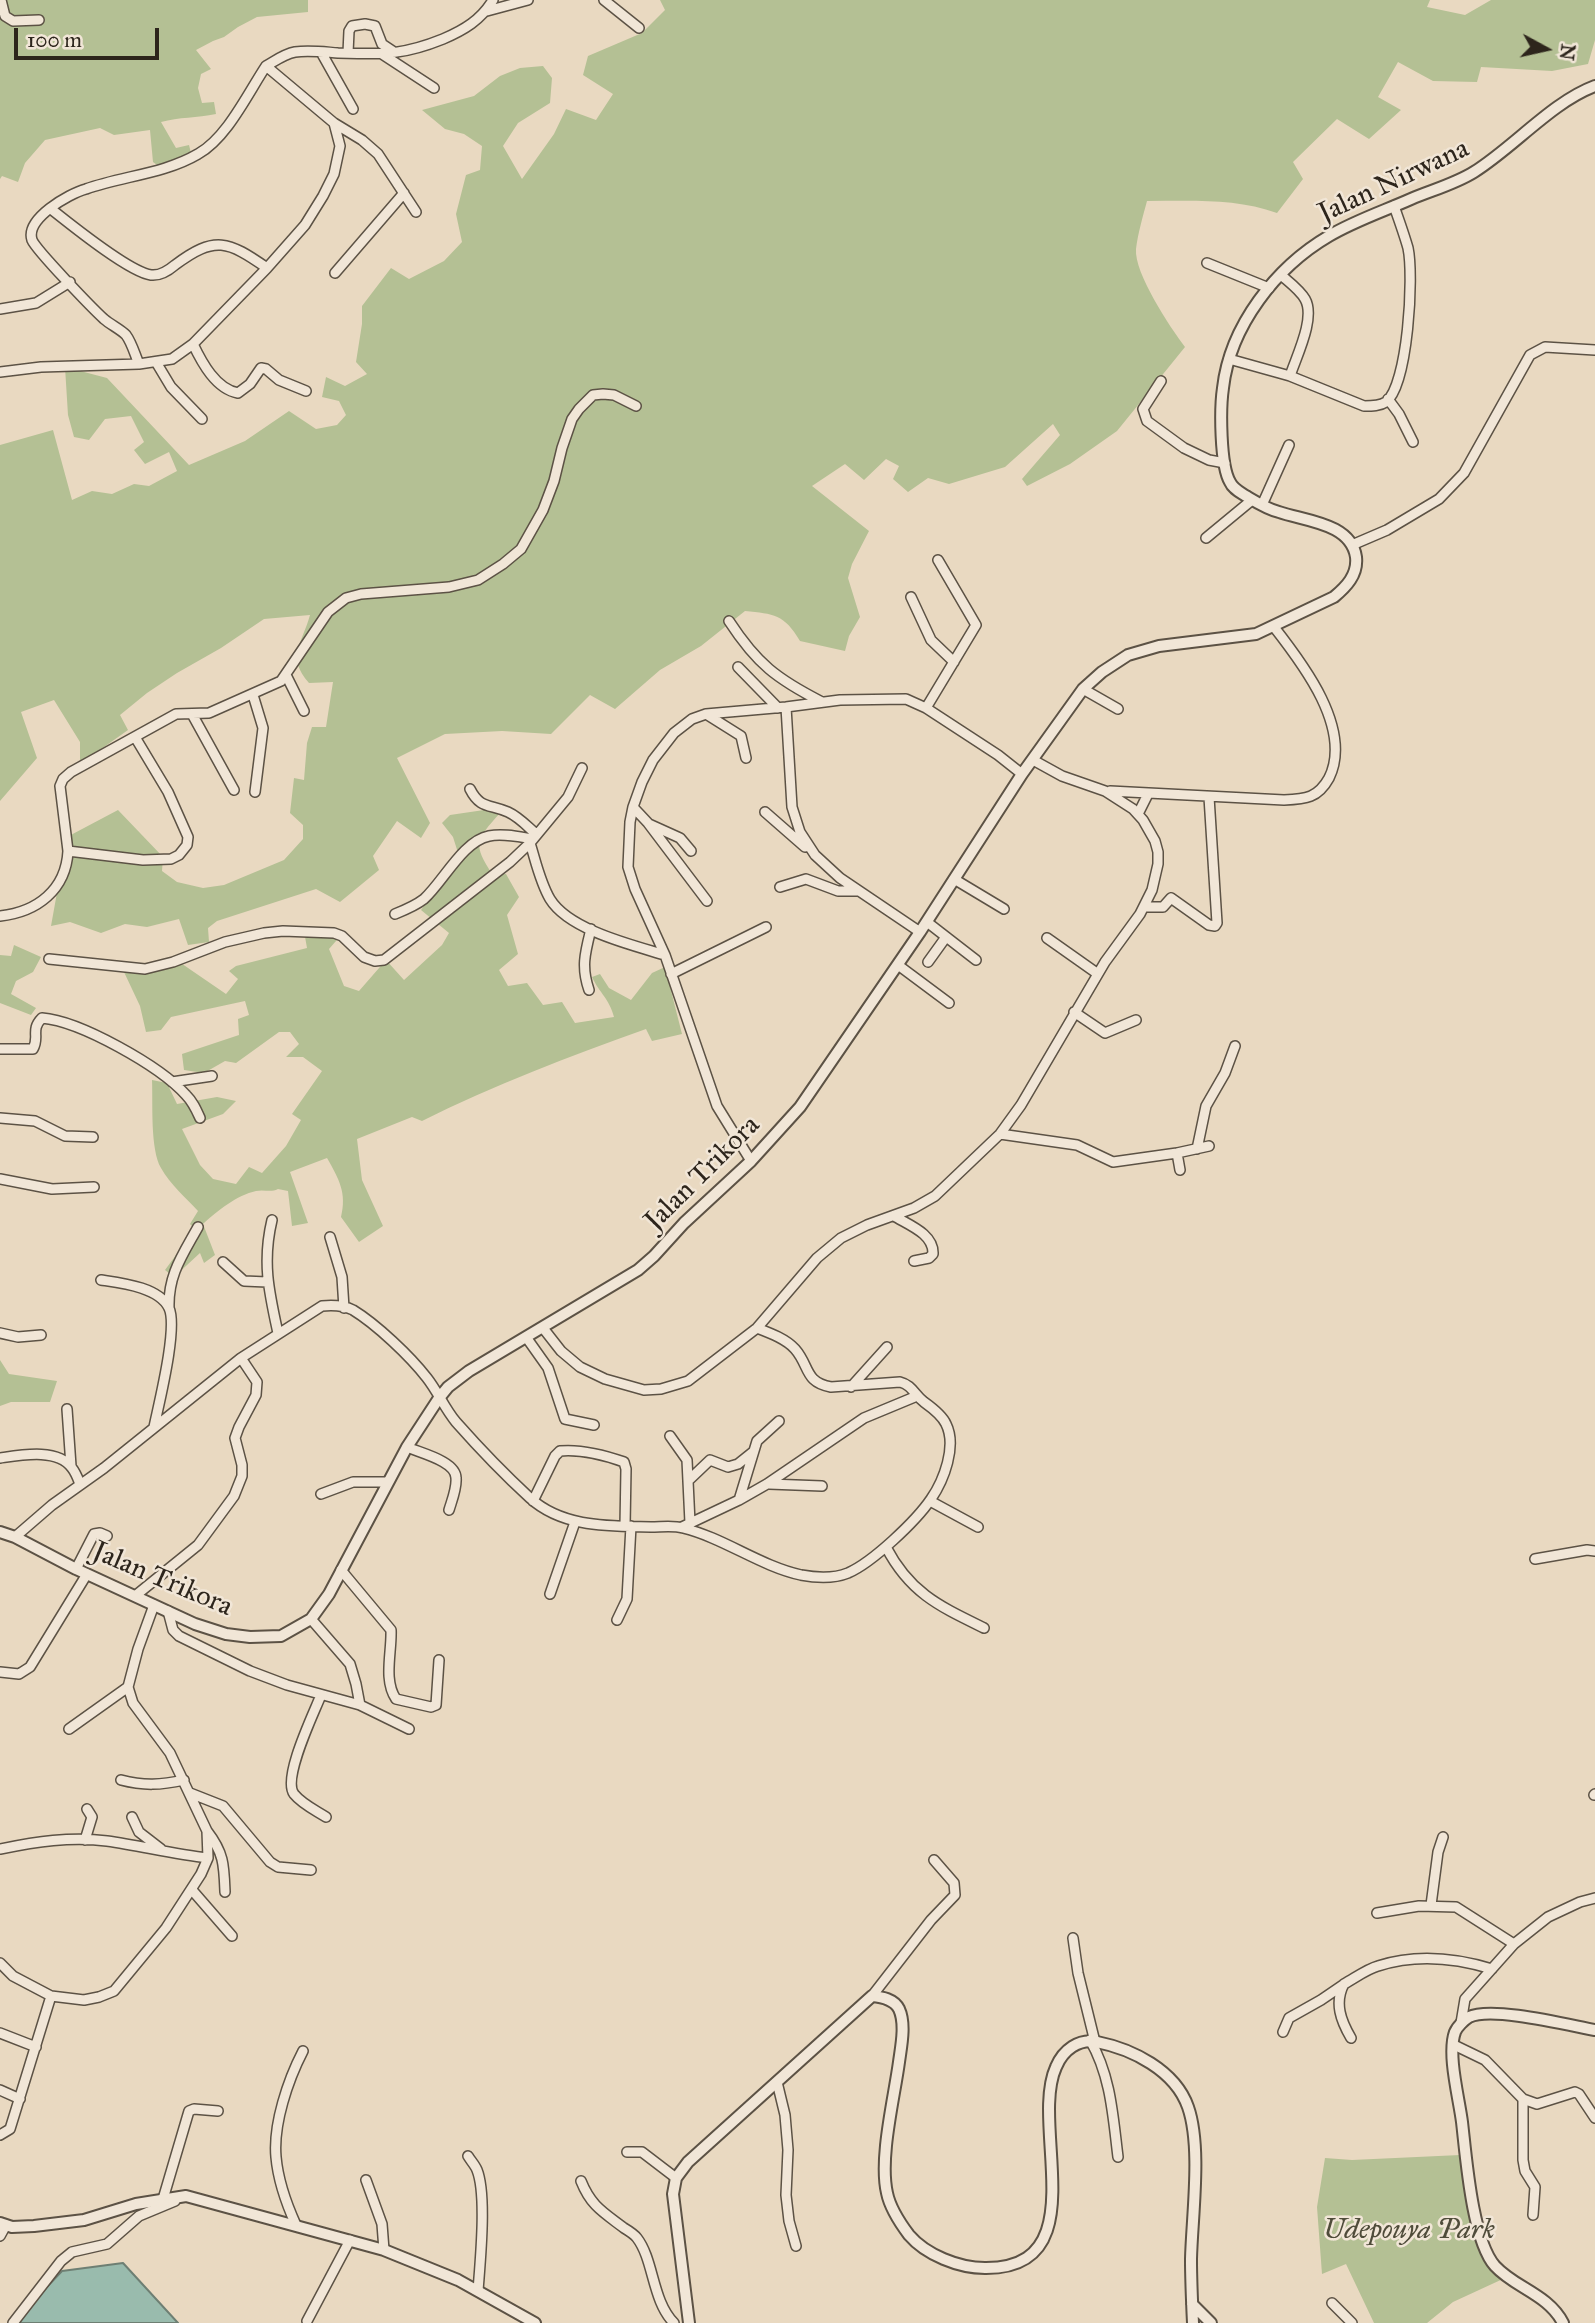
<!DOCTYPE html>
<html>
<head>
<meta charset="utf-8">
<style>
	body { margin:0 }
	#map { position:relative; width:1595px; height:2323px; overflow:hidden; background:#e9d9c1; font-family:"IM FELL Great Primer",serif }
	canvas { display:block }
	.north { position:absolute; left:1511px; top:14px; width:70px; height:70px; -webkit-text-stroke:5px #f1e6d7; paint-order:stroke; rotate:98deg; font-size:19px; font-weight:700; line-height:28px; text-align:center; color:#2d251c }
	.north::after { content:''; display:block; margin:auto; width:24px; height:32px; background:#2d251c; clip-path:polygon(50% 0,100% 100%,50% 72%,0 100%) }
	.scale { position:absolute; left:14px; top:28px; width:145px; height:32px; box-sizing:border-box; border:4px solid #2d251c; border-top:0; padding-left:9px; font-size:21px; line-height:24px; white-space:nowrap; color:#2d251c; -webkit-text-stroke:5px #f1e6d7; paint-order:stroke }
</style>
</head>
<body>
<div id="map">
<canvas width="1595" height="2323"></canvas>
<div class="north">N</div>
<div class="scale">100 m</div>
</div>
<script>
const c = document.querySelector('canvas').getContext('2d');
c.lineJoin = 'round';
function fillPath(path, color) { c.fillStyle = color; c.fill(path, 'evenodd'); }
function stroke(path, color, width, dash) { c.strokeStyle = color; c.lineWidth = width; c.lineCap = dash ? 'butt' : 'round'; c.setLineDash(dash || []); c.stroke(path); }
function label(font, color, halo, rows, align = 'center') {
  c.font = font + ' "IM FELL Great Primer",serif'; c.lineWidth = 5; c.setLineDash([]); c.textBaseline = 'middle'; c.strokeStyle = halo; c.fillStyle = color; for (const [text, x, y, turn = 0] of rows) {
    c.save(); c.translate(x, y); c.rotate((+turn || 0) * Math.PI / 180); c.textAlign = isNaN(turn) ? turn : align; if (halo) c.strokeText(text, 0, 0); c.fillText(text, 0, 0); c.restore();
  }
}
fillPath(new Path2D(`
	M 0,0 L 308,0 L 308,12 L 257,17 L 238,27 L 224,37 L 213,41 L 196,50 L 211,69 L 201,74 L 198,88 L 202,103 L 214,102 L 216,114 C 197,118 179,117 161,122 L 176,148 L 189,145 L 192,157 L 175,160 L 160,167 L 153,162 L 150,130 L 114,135 L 100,128 L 45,140 L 25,163 L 18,182 L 2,176 L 0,179 Z
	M 660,0 L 1430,0 L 1427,7 L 1465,15 L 1491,0 L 1595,0 L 1595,40 L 1588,64 L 1552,71 L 1481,67 L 1477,82 L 1433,81 L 1398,62 L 1378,97 L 1401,110 L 1369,139 L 1337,119 L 1293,162 L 1303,179 L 1277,213 C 1236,198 1190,201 1147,201 C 1143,216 1138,233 1136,249 C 1134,273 1170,327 1185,347 L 1117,431 L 1070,464 L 1027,486 L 1022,479 L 1060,435 L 1053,424 L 1005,467 L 949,484 L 928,478 L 908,492 L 893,479 L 899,466 L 886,459 L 864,480 L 845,464 L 812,486 L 869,531 L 852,564 L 848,578 L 860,617 L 849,636 L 845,651 L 800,641 C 784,614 774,614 745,611 L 701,646 L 660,670 L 615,709 L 590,695 L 551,734 L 502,731 L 445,734 L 397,758 L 430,823 L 421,838 L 397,821 L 373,856 L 379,870 L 340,902 L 316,889 L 217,921 L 208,928 L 209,942 L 188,945 L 179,919 L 147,927 L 125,924 L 101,933 L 70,922 L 51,926 L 67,837 L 118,810 L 163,857 L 162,871 L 177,882 L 203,888 L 224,885 L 284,860 L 303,839 L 303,825 L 290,813 L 294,778 L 304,780 L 307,743 L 312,727 L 326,727 L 333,682 L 309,683 C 286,657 302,644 310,615 L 264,619 L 221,648 L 177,673 L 147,693 L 120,715 L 128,730 L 80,764 L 80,742 L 54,700 L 21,712 L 37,758 L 0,801 L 0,445 L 53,430 L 72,500 L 92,491 L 112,494 L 134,484 L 149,486 L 177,471 L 169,452 L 145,464 L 134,450 L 144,442 L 131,416 L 105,419 L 89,440 L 74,437 L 68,415 L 65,367 L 107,378 L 189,465 L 245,441 L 289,411 L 316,429 L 337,425 L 346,415 L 339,401 L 322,397 L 326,377 L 345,386 L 367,374 L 356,362 L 362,324 L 362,306 L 391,268 L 409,279 L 444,261 L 462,242 L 456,214 L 466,175 L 480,170 L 482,146 L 464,134 L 445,129 L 422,110 L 474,96 L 500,76 L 520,68 L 543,66 L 552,78 L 550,103 L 518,123 L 503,146 L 522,179 L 554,134 L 566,109 L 596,120 L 613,94 L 583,75 L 588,56 L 642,33 L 665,10 Z
	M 484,810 L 500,813 C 476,840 472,844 493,875 L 506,874 L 519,897 L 507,915 L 518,954 L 499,970 L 508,986 L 527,983 L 543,1005 L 562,1002 L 575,1023 L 614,1017 C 609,998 600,994 592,977 L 600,974 L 609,988 L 631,1000 L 652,973 L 665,967 L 682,1034 L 652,1041 L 646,1029 C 570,1056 494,1085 422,1121 L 412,1117 L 357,1139 L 362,1180 L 383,1226 L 359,1242 L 341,1217 C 347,1193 339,1179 327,1158 L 290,1172 L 308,1223 L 292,1226 L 288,1191 L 278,1189 C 270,1193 265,1189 256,1191 C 237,1195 217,1211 203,1224 L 215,1255 L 204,1263 L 200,1253 L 174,1277 L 165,1270 L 195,1229 L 190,1224 L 198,1211 C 186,1198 170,1184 161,1168 C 150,1149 153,1104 152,1080 L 167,1083 L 177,1104 L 217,1097 L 236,1101 L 223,1114 L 182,1129 L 200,1165 L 213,1179 L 236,1184 L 249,1167 L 262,1173 L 286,1146 L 301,1120 L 292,1114 L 322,1071 L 303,1057 L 286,1057 L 299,1044 L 290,1032 L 279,1032 L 236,1063 L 225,1061 L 204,1073 L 184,1070 L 182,1054 L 239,1035 L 238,1019 L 249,1015 L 245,1001 L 171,1017 L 161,1030 L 146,1032 L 140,1006 L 124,972 L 130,965 L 156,962 L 172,957 L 226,994 L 238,979 L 229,971 L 236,966 L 307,948 L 304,931 L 331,928 L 343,933 L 329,949 L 344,986 L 359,991 L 386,960 L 404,980 L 442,945 L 449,933 L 421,910 L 459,856 L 453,837 L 442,823 L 450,815 Z
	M 14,945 L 41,957 L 33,972 L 16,981 L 11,994 L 36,1008 L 31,1015 L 0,1003 L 0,955 L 11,956 Z
	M 0,1360 L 9,1374 L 57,1381 L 50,1402 L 11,1402 L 0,1406 Z
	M 1460,2155 L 1466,2156 L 1483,2235 L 1505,2278 L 1453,2302 L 1427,2323 L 1374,2323 L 1346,2264 L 1322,2274 L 1317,2207 L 1325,2158 L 1352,2160 Z`), '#b4c094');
const water = new Path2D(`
	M 123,2263 L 178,2323 L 13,2323 L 62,2271 Z`);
fillPath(water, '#99bbad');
stroke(water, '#6e7f73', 2);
const minor = new Path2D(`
	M 1,0 L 5,16 L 13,21 L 39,20
	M 604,0 L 639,28
	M 487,11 L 528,0
	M 321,52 L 353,109
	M 348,53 L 349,31 L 352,26 L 365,24 L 375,26 L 382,44 L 394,52
	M 382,54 L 434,88
	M 266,66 C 275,61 284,54 295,52 C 309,50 324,52 338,53 C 382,54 401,56 443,39 C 464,30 481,20 493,0
	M 334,123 L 362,140 L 378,154 L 416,212
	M 51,209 C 70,224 129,272 151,275 C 160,276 168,271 175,265 C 215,235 228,241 267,268
	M 1207,263 L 1269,288
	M 335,273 L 404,193
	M 1281,275 C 1289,282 1300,290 1305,299 C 1316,318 1296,357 1290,376
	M 0,309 L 36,303 L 70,282
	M 193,344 C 202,363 216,389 238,393 L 250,384 L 261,368 L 266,369 L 279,380 L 306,391
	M 1229,359 L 1290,376 L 1364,406 C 1372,406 1380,406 1386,402 C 1408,385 1414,276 1408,248 C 1404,234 1399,220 1394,206
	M 156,362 L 171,387 L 202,419
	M 0,372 L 41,367 L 139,364 L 172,359 L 193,344 L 267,268 L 305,225 L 323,196 L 334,174 L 340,146 L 334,123 L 266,66 C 248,93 227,138 198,154 C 164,174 122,176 86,189 C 68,194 25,219 32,240 C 36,250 93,309 104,319 C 111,325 120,329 126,335 C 132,343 135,355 139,364
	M 1161,381 L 1143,409 L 1147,421 L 1184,448 L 1209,460 L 1225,463
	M 1388,399 L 1399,414 L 1413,442
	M 1262,505 L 1289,445
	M 1206,538 L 1252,500
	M 1352,545 L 1387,530 L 1439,499 L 1464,473 L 1530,355 L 1545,347 L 1595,350
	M 911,597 L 931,640 L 954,662
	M 729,621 C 757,664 777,679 822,702
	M 738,667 L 778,708
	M 286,675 L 304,711
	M 1083,689 L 1118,709
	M 253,695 L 263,728 L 255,792
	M 786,707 L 792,807 L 800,832 L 815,855 L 840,878 L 920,932
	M 926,708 L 976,625 L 938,560
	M 192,714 L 234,790
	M 706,714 L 741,736 L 746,758
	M 470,789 C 480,809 490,804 508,812 C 519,817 527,826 536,834
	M 1110,791 L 1284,800 C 1306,799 1318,798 1329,778 C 1353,729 1303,664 1274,627
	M 633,807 L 648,823 L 707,901
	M 765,812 L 805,847
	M 1138,814 L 1148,794
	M 649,824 L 680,838 L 691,851
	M 530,843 C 536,862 540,882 550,899 C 569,930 632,945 665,955
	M 68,851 L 143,860 L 171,859 L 179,855 L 187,845 L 188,837 L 168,792 L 135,737
	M 954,879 L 1004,909
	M 780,887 L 806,879 L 838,891 L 859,891
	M 1144,907 L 1163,907 L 1171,898 L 1209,925 L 1215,926 L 1217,923 L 1209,797
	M 395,914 C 405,910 415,906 424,899 C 443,882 463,841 489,836 C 503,833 520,837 533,839
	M 0,916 C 37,912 66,890 68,851 L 60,786 L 63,779 L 71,772 L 176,714 L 209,713 L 281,681 L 328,612 L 346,598 L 361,594 L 449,587 L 478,580 L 503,564 L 521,549 L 543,510 L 554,481 L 562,448 L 572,419 L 579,409 L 593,395 L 603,394 L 614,395 L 636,406
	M 927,922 L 976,960
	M 1047,938 L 1098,974
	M 49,959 L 145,969 L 173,962 L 225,942 L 264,933 L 283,931 L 334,933 L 342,936 L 364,957 L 375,961 L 384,960 L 510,862 L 530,843 L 568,797 L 582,768
	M 928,962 L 946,937
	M 898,965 L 949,1003
	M 671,974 L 766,927
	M 589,990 C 581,967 585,953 591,929
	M 1074,1012 L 1105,1033 L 1136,1020
	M 0,1049 L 33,1049 C 40,1037 30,1030 42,1018 C 80,1021 160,1066 186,1095 C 193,1102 196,1109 200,1118
	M 172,1082 L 212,1076
	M 0,1118 L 35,1121 L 65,1136 L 93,1137
	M 1000,1134 L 1077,1145 L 1113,1162 L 1177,1153 L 1209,1146
	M 1197,1149 L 1206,1106 L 1225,1073 L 1235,1046
	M 1177,1153 L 1180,1170
	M 751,1161 L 717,1106 L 665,955 L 635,889 L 628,867 L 630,822 L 633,807 L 642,782 L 653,760 L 674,733 L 692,719 L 706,714 L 786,707 L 840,700 L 906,699 L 926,708 L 998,755 L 1022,774
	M 0,1179 L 52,1189 L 94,1187
	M 894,1216 C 909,1225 934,1234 933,1254 L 929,1258 L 914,1261
	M 272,1220 C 262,1262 269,1292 278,1333
	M 330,1237 L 342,1277 L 344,1308
	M 223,1262 L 244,1281 L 267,1282
	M 101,1280 C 121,1283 159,1287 169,1308 C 178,1328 159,1403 154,1427
	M 169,1308 C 168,1275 182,1256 198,1227
	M 543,1328 L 561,1351 L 580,1367 L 605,1379 L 644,1390 L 661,1389 L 688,1381 L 757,1328 L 817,1258 L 841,1238 L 867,1225 L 914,1208 L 935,1196 L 1000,1134 L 1021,1105 L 1105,962 L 1140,914 L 1152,890 L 1158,864 L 1158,852 L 1155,841 L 1143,820 L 1133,809 L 1105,791 L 1062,776 L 1033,760
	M 0,1333 L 18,1337 L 41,1335
	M 526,1337 L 548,1368 L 565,1419 L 594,1425
	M 851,1387 L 887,1347
	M 67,1409 L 71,1466
	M 670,1436 L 687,1460 L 690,1523
	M 407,1447 C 420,1453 456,1461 456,1478 C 457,1488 452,1500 449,1510
	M 0,1458 C 21,1455 58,1448 72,1468 C 76,1473 78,1479 80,1484
	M 689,1480 L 710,1460 L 728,1467 L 738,1464 L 753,1452
	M 769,1484 L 822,1486
	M 321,1494 L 353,1482 L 388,1482
	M 739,1500 L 757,1441 L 779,1421
	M 533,1501 L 555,1456 L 560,1451 C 581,1449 604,1455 624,1462 L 626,1469 L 625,1526
	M 930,1501 L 978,1527
	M 682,1527 L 739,1500 L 767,1484 L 864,1418 L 917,1396
	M 15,1537 L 52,1505 L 104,1468 L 241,1358 L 322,1306 C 332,1305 343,1305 353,1310 C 376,1324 410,1356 427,1378 C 438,1392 445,1409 456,1422 C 479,1448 505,1475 530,1498 C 563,1528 610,1526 651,1527 C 661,1527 673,1525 683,1528 C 724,1538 760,1566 801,1575 C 817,1578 833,1579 848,1573 C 873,1562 916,1521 931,1499 C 944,1480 957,1446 946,1424 C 942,1415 931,1407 924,1402 C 914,1394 912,1385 900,1382 L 831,1387 C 804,1382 810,1366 795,1349 C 786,1339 770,1333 757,1328
	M 886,1547 C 910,1593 939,1606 984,1628
	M 1535,1559 L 1587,1550 L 1595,1551
	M 76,1569 L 94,1534 L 100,1533 L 107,1536
	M 341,1570 L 391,1630 C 392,1652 383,1680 396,1699 L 431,1707 L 436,1705 L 439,1660
	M 550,1594 L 575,1522
	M 135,1596 L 198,1545 L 234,1496 L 242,1476 L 242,1465 L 235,1438 L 239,1427 L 256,1395 L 257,1382 L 241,1358
	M 168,1611 L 173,1630 L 179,1636 L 250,1671 L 287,1685 L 360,1705 L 409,1729
	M 311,1619 L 350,1664 L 356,1684 L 360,1705
	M 617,1620 L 627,1599 L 631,1526
	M 0,1672 L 19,1674 L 30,1667 L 87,1574
	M 321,1695 C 314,1713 282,1778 294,1794 C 302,1804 315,1810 326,1817
	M 69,1729 L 128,1687
	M 121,1780 C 144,1786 161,1785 184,1780
	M 190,1793 L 223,1806 L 270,1862 L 278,1867 L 311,1870
	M 1594,1795 L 1595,1794
	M 132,1817 L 139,1832 L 161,1849
	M 207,1831 C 224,1853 224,1865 225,1892
	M 85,1840 L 92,1817 L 87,1809
	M 0,1849 C 35,1842 71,1836 107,1841 C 141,1846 174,1854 208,1858
	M 192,1890 L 232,1936
	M 1431,1905 L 1438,1852 L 1443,1837
	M 1377,1913 L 1419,1906 L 1456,1907 L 1514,1944
	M 1073,1938 L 1078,1973 L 1095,2042
	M 0,1963 L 13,1976 L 51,1996 L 84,2000 L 99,1997 L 114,1991 L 166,1928 L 201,1874 L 208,1858 L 207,1831 L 170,1753 L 133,1703 L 128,1687 L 138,1649 L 154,1605
	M 872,1996 L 931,1920 L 955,1895 L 954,1883 L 934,1860
	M 1461,2023 L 1465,1999 L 1514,1944 L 1548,1917 L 1580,1902 L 1595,1898
	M 1283,2032 L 1289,2018 L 1321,2000 L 1343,1985
	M 0,2033 L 36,2047
	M 1351,2038 C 1341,2021 1334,2003 1344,1984 C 1355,1978 1367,1969 1378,1966 C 1415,1954 1456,1958 1492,1969
	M 1090,2040 C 1111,2076 1113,2117 1118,2157
	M 1454,2045 L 1485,2060 L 1523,2099 L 1537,2104 L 1575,2092 L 1579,2094 L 1595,2118
	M 777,2082 L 785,2115 L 788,2150 L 786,2195 L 789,2221 L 796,2246
	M 0,2090 L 20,2099
	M 1523,2099 L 1523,2160 L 1525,2171 L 1535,2187 L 1533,2215
	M 0,2135 L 10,2129 L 51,1996
	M 627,2152 L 642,2152 L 676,2178
	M 468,2156 C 471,2161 475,2165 477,2170 C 487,2195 480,2263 478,2291
	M 366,2180 L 382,2224 L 384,2250
	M 581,2181 C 591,2206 603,2212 624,2228 C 629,2231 634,2234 637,2238 C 654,2260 652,2301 674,2323
	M 163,2199 L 189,2111 L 194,2109 L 218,2111
	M 296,2225 C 286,2203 278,2180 276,2157 C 273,2124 288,2080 303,2051
	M 0,2236 L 6,2225
	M 1332,2303 L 1352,2323
	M 307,2321 L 350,2240
	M 13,2323 L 61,2261 L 72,2252 L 107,2244 L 139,2216 L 175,2201`);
const tertiary = new Path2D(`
	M 0,1532 L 15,1537 L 76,1569 L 195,1624 L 226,1634 L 250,1637 L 281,1636 L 311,1619 L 329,1594 L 407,1447 L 439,1398 L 448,1387 L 469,1371 L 638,1270 L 654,1256 L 684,1223 L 751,1161 L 800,1107 L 920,932 L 1022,774 L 1083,689 L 1102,672 L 1128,655 L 1159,646 L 1256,634 L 1334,597 C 1346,587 1358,575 1356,557 C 1351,523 1305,521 1279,512 C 1267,509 1256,502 1246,496 C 1240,492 1233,489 1230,482 C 1220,465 1220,408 1223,388 C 1230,326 1276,267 1329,236 C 1354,221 1384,211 1411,199 C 1432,190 1455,184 1474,172 C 1514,147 1552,102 1595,86
	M 0,2223 L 12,2227 L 34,2226 L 84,2220 L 136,2204 L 186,2196 L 384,2250 L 458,2280 L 535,2323
	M 1192,2304 L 1211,2323
	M 689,2323 L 673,2194 L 676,2178 L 688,2162 L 872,1996 C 882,1997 894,1999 899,2009 C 906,2024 901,2047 899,2062 C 894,2099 879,2158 887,2193 C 890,2208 900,2223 909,2235 C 926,2255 959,2268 985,2268 C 1097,2269 1029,2126 1056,2067 C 1063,2050 1079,2038 1097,2042 C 1132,2049 1175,2070 1188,2107 C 1202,2147 1192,2216 1191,2259 C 1191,2281 1192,2302 1193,2323
	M 1563,2323 C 1548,2294 1515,2288 1495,2266 C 1472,2240 1466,2156 1462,2122 C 1459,2098 1447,2054 1455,2032 C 1457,2027 1464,2020 1469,2017 C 1492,2006 1568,2025 1595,2030`);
stroke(minor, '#5c5245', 12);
stroke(tertiary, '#5c5245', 14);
stroke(minor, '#f1e6d7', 9);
stroke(tertiary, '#f1e6d7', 10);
label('28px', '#2d251c', '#f1e6d7', [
	["Jalan Nirwana",1394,182,-25],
	["Jalan Trikora",703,1174,-45],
	["Jalan Trikora",162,1580,23]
]);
label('italic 28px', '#4f4c3a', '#f1e6d7', [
	["Udepouya Park",1409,2231]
]);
</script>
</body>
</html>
